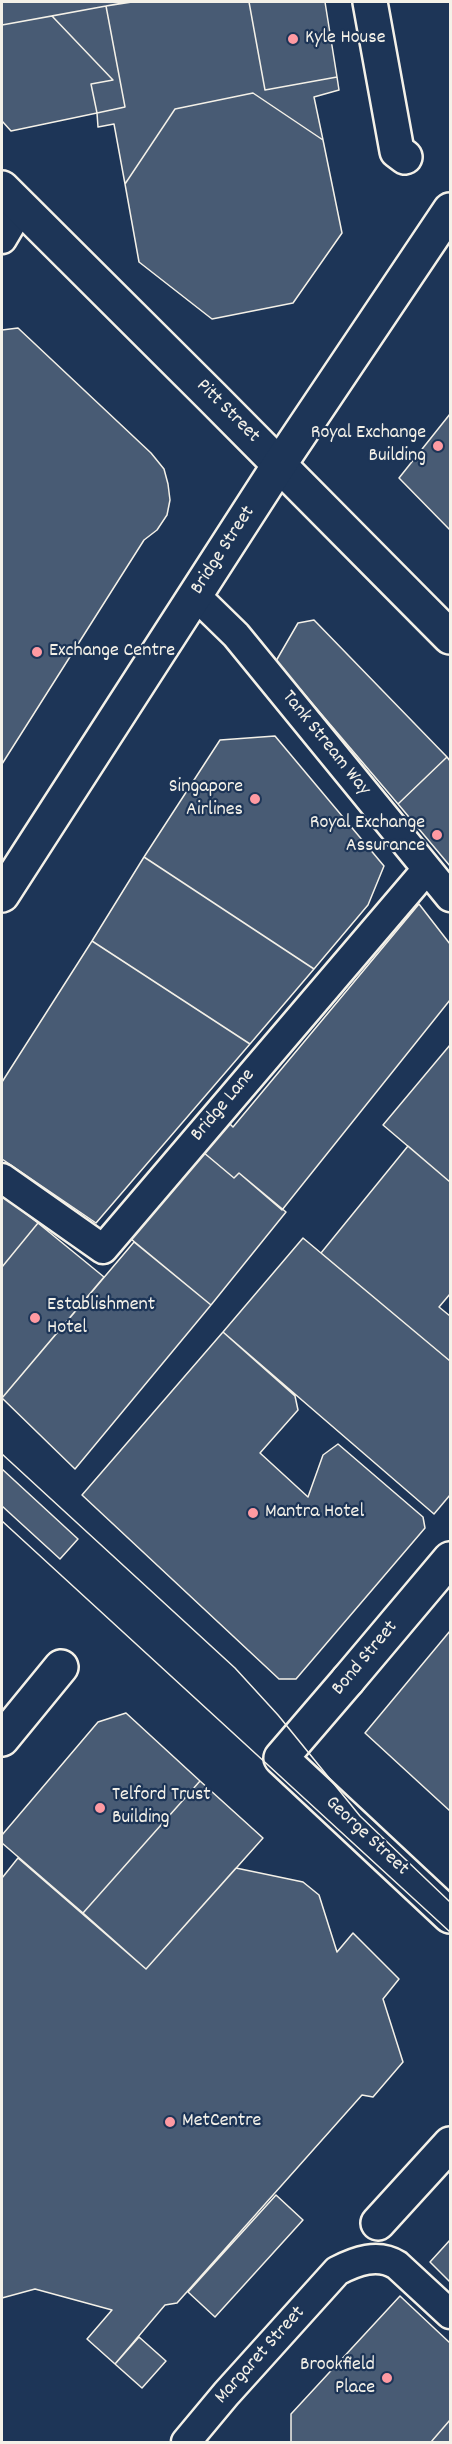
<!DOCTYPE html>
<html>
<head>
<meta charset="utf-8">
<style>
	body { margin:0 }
	#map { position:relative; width:452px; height:2444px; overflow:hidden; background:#1d3557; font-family:Dekko,sans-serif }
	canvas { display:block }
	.frame { position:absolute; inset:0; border:3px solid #f4f1e8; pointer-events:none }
</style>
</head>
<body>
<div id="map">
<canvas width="452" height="2444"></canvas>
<div class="frame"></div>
</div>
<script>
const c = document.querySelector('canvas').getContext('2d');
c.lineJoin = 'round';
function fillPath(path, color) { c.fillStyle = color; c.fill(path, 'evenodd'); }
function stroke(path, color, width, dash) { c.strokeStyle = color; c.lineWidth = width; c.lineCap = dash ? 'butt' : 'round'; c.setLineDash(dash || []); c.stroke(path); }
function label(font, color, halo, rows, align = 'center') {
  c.font = font + ' Dekko,sans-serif'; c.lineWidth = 4.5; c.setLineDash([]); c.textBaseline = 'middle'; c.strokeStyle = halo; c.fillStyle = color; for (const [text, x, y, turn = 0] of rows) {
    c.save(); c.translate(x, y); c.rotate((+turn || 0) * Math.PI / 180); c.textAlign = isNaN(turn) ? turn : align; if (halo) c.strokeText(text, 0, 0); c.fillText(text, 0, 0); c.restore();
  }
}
const building = new Path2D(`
	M 2,2 L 128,2 L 2,25 Z
	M 132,2 L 249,2 L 265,90 L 337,77 L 339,90 L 314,97 L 323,140 L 253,93 L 175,109 L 125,184 L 114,124 L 98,127 L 97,113 L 125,107 L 106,6 Z
	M 249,2 L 325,2 L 337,77 L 265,90 Z
	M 106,6 L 125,107 L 97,113 L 91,84 L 113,80 L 52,16 Z
	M 52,16 L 113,80 L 91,84 L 97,113 L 11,131 L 2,121 L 2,25 Z
	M 253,93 L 323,140 L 342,233 L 293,303 L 212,319 L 139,262 L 125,184 L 175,109 Z
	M 18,328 L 151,453 L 164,469 L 168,484 L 170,500 L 167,515 L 157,530 L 144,540 L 2,764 L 2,330 Z
	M 450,414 L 450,530 L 399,478 Z
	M 314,620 L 447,757 L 398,804 L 276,661 L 298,623 Z
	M 275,736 L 384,866 L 368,905 L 314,969 L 144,857 L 220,740 Z
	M 447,757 L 450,761 L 450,866 L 398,804 Z
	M 144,857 L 314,969 L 250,1044 L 92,941 Z
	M 419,904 L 450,944 L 450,1000 L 282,1210 L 239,1173 L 234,1178 L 203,1152 L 228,1122 L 233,1127 Z
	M 92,941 L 250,1044 L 96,1223 L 2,1159 L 2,1082 Z
	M 450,1045 L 450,1182 L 383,1125 Z
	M 408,1146 L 450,1182 L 450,1294 L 439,1307 L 450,1316 L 450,1361 L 321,1253 Z
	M 203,1152 L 234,1178 L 239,1173 L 286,1212 L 211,1305 L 131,1239 Z
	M 2,1195 L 38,1223 L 2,1267 Z
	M 38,1223 L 104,1277 L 2,1398 L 2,1267 Z
	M 303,1238 L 450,1361 L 450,1495 L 434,1514 L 223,1332 Z
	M 134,1242 L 211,1305 L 75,1469 L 2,1398 Z
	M 223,1332 L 295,1396 L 298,1410 L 260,1453 L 308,1497 L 323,1455 L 338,1444 L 423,1517 L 425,1528 L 296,1679 L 279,1679 L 82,1495 Z
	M 2,1469 L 78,1539 L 60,1559 L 2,1506 Z
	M 450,1631 L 450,1811 L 365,1733 Z
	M 126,1713 L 200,1781 L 83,1913 L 2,1843 L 2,1835 L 98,1722 Z
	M 200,1781 L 263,1838 L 146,1969 L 83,1913 Z
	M 18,1858 L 146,1969 L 236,1868 L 303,1882 L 319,1895 L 337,1952 L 353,1933 L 399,1979 L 383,1999 L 403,2062 L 373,2097 L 362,2095 L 177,2303 L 165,2305 L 115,2364 L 87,2339 L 112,2310 L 35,2289 L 2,2298 L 2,1878 Z
	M 276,2195 L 303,2220 L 215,2317 L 188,2292 Z
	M 450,2240 L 450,2282 L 430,2262 Z
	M 400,2296 L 450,2343 L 450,2420 L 431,2442 L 291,2442 L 291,2414 Z
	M 139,2337 L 166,2361 L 142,2388 L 115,2364 Z
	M 450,2420 L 450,2442 L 431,2442 Z`);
fillPath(building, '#485b74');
stroke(building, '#f4f1e8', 1.5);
const service = new Path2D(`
	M 2,239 L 21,207
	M 195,595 L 236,635 L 450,897
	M 2,1178 L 103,1249 L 427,869
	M 186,2442 L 226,2394 L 337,2271 C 356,2261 378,2253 397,2265 L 450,2314`);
const pedestrian = new Path2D(`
	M 370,2 L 397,151 L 405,157
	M 348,1680 L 281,1758 L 450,1916
	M 2,1739 L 61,1667
	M 378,2223 L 450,2144`);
const minor = new Path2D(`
	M 2,188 L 212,397 L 450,637
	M 348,1680 L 450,1559`);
const secondary = new Path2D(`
	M 2,895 L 279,465 L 450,210`);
stroke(service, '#f4f1e8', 33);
stroke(pedestrian, '#f4f1e8', 38);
stroke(minor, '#f4f1e8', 38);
stroke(secondary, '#f4f1e8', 38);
stroke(service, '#1d3557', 28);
stroke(pedestrian, '#1d3557', 33);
stroke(minor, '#1d3557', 33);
stroke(secondary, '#1d3557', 33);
stroke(new Path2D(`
	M 2,1454 L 235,1668 L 278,1715 L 360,1816 L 450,1902
	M 2,1521 L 450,1932`), '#f4f1e8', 1.5);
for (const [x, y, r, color] of [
	[293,39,6,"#ff9aa2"],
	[438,446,6,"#ff9aa2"],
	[37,652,6,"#ff9aa2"],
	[255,799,6,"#ff9aa2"],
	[437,835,6,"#ff9aa2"],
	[35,1318,6,"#ff9aa2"],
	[253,1513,6,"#ff9aa2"],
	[100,1808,6,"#ff9aa2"],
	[170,2122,6,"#ff9aa2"],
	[387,2378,6,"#ff9aa2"]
]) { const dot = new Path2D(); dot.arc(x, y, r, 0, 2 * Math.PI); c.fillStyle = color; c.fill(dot); stroke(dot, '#1d3557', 2); }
label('20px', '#f4f1e8', '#1d3557', [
	["Kyle House",305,39],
	["Royal Exchange",426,434,"right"],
	["Building",426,457,"right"],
	["Exchange Centre",49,652],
	["Singapore",243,788,"right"],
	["Airlines",243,811,"right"],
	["Royal Exchange",425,824,"right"],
	["Assurance",425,847,"right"],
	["Establishment",47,1306],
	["Hotel",47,1329],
	["Mantra Hotel",265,1513],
	["Telford Trust",112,1796],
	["Building",112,1819],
	["MetCentre",182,2122],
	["Brookfield",375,2366,"right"],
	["Place",375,2389,"right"]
], 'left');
label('20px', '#f4f1e8', '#1d3557', [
	["Pitt Street",227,412,45],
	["Bridge Street",224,551,-57],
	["Tank Stream Way",325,744,51],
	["Bridge Lane",224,1106,-50],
	["Bond Street",366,1659,-50],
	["George Street",366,1837,43],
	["Margaret Street",261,2356,-48]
]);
</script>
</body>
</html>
